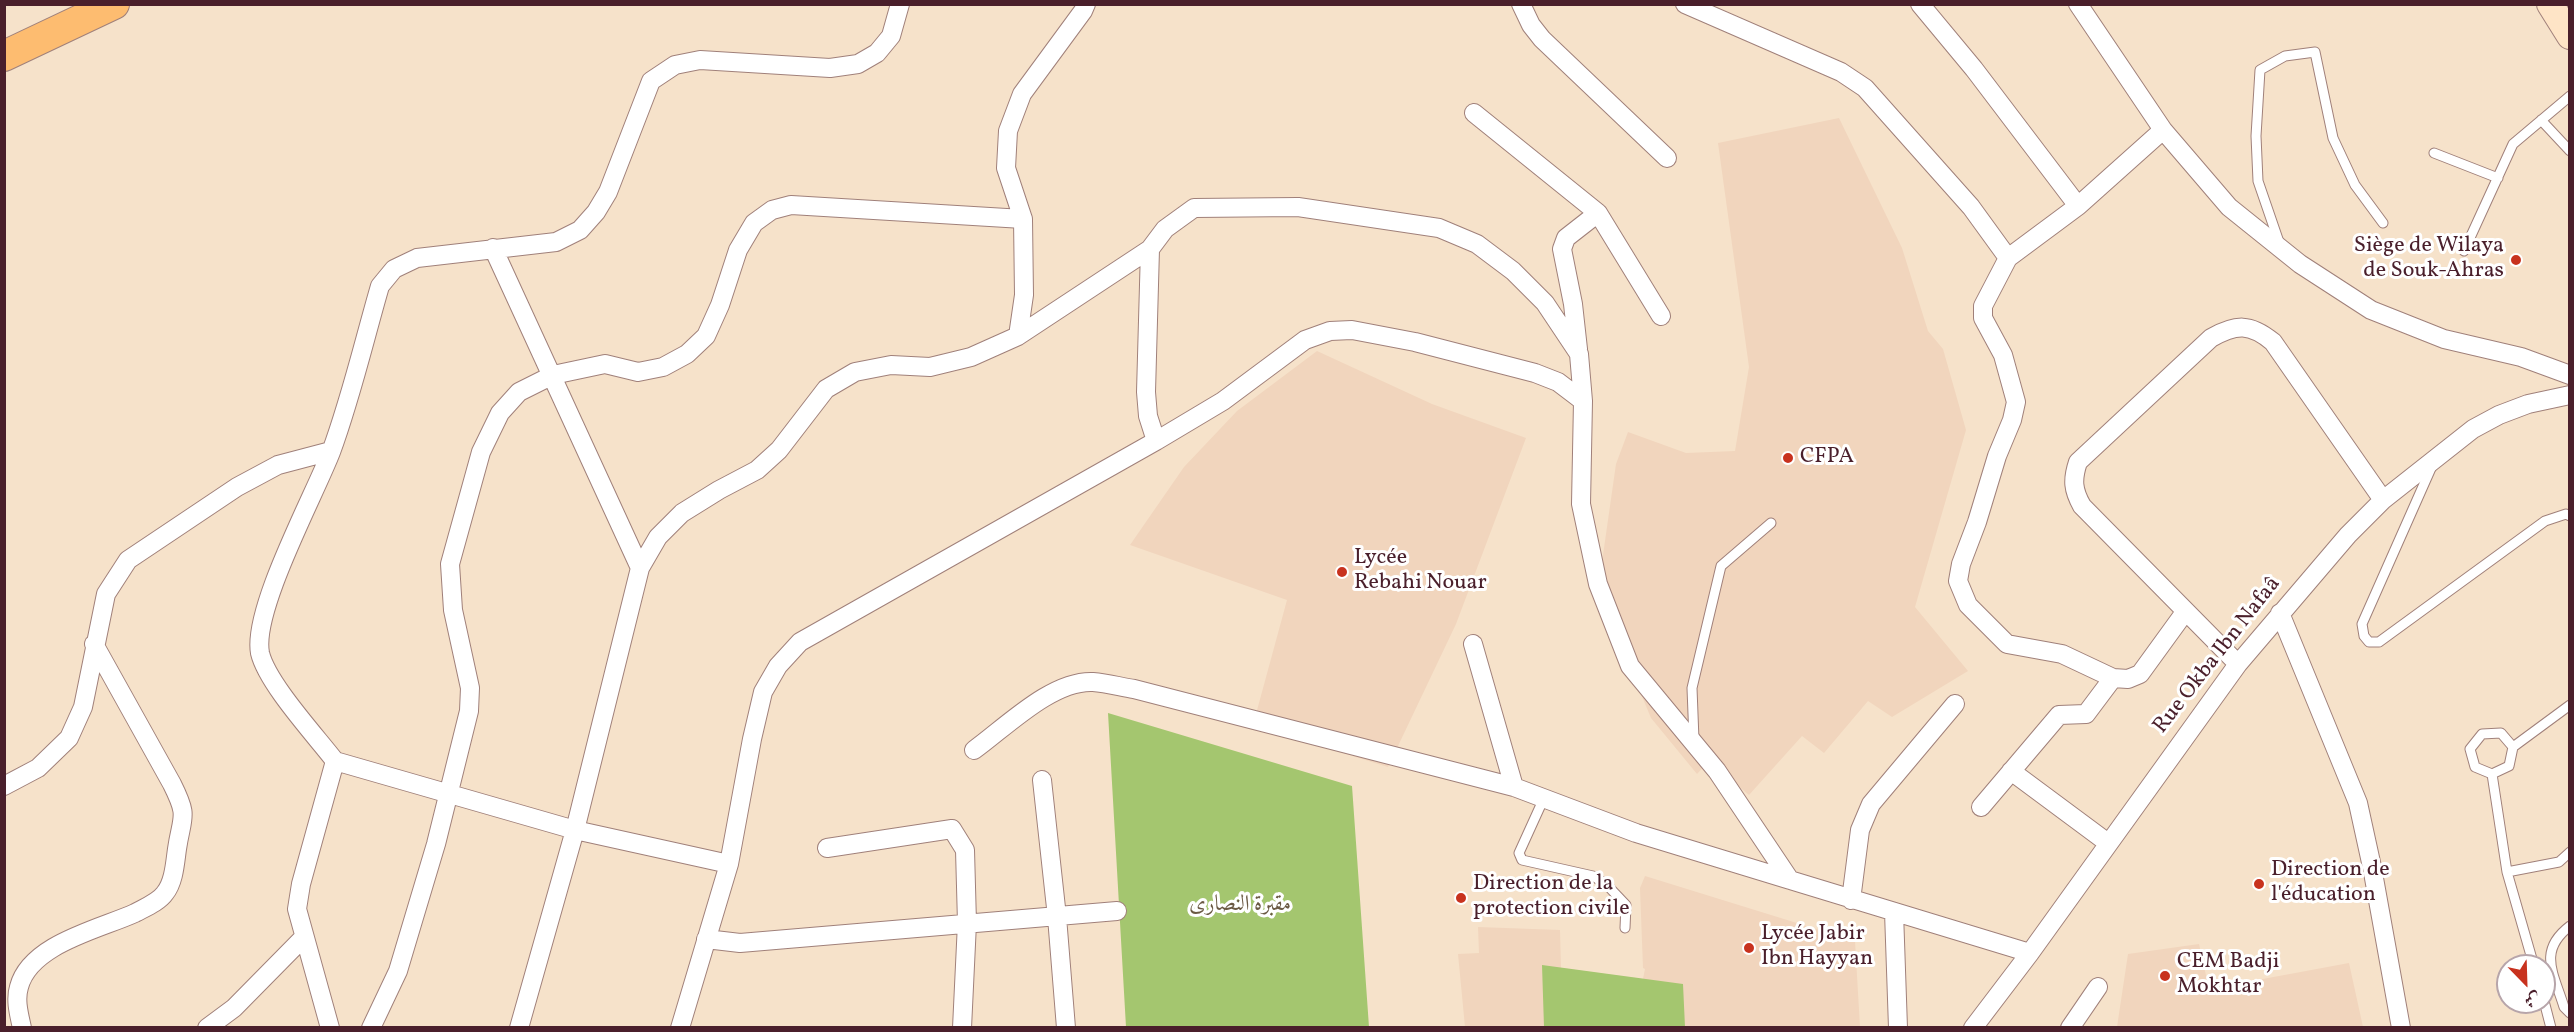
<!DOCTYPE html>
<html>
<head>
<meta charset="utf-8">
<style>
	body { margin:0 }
	#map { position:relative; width:2574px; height:1032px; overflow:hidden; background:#f6e2ca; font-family:Vollkorn,Amiri,serif }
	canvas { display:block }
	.frame { position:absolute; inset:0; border:6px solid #4a1f2b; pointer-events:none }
	.north { position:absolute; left:2496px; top:954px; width:60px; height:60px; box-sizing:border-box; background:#fff; border:2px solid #b7a5aa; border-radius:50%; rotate:157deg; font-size:16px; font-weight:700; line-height:24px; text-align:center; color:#4a1f2b }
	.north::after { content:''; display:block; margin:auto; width:21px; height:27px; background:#c8321e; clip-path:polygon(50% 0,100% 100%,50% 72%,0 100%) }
</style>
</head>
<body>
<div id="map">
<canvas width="2574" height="1032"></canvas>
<div class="frame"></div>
<div class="north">ش</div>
</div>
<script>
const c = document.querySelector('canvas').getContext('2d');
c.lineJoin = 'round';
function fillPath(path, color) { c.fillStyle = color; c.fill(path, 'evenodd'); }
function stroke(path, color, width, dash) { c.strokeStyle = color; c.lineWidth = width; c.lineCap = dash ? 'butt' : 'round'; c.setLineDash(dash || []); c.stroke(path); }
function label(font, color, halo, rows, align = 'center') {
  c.font = font + ' Vollkorn,Amiri,serif'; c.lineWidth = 6; c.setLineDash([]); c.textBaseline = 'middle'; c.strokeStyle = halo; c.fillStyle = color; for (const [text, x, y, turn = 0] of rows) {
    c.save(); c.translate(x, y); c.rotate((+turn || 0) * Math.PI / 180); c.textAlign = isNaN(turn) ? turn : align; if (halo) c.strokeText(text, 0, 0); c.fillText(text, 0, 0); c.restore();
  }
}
fillPath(new Path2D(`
	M 1839,118 L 1902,248 L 1928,331 L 1943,349 L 1966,430 L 1915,607 L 1968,671 L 1892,717 L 1868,701 L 1824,753 L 1802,736 L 1749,795 L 1709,761 L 1697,774 L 1651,718 L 1598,590 L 1616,464 L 1628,432 L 1686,453 L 1735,451 L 1749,367 L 1718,143 Z
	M 1317,351 L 1432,404 L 1526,438 L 1456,624 L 1388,767 L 1253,725 L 1287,600 L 1130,545 L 1184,467 L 1237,411 Z
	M 1645,876 L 1855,941 L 1860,1027 L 1465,1027 L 1458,954 L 1479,953 L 1478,927 L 1560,930 L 1561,968 L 1643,979 L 1645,969 L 1643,968 L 1640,888 Z
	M 2199,944 L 2209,989 L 2349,963 L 2363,1027 L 2117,1027 L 2128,954 Z`), '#f1d5bd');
fillPath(new Path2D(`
	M 1108,713 L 1352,786 L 1369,1027 L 1126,1027 Z
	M 1542,965 L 1683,984 L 1685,1027 L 1544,1027 Z`), '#a4c66f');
const lane = new Path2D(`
	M 2541,120 L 2570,151
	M 2434,153 L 2498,178
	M 2280,245 L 2258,181 L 2256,136 L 2260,70 L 2285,56 L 2315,52 L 2333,138 L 2355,185 L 2383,223
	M 2464,251 L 2513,144 L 2570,96
	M 2432,466 L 2362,624 L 2364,636 L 2369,642 L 2379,642 L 2545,521 L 2566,514 L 2570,516
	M 2501,733 L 2513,747 L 2509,766 L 2492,774 L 2475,767 L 2470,749 L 2482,734 Z
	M 1694,740 L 1692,688 L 1721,566 L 1771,523
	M 2513,747 L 2570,705
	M 2492,774 L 2507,872 L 2534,966
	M 1544,798 L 1519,853 L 1522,860 L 1593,876 L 1607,885 L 1626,905 L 1625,928
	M 2507,872 L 2559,862 L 2570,852
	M 2570,926 C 2537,951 2554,974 2564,1007 L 2570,1013
	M 2544,1001 L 2551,1028`);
const street = new Path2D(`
	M 1521,4 L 1531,25 L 1542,39 L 1667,158
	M 1685,4 L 1841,72 L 1865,88 L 1971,207 L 2008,258
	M 1920,4 L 1974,69 L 2078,206
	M 2078,4 L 2163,130 L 2229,207 L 2300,264 L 2371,310 L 2444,339 L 2521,357 L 2570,375
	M 1474,113 L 1598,213
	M 2163,130 L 2078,206 L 2008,258 L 1983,306 L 1983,318 L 2003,355 L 2016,402 L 2012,420 L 1997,456 L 1977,522 L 1961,564 L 1958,581 L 1968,605 L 2007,644 L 2062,654 L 2113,678 L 2128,679 L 2140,674 L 2185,612
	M 493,248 L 640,568
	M 1150,249 L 1146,392 L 1148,416 L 1156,441
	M 1018,336 L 1024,295 L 1023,219 L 1006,168 L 1008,131 L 1022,94 L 1083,11 L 1086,4
	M 1578,349 L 1573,304 L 1562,249 L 1566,238 L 1598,213 L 1661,316
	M 2280,613 L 2358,803 L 2372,867 L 2401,1028
	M 1473,644 L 1514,787
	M 2238,664 L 2082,506 C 2073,490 2072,480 2078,462 L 2211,338 C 2236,324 2250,323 2273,342 L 2383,500
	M 974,750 C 1006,727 1052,680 1093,682 C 1107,683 1121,687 1134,689 L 1514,787 L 1636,833 L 1790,880
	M 335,761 L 575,830 L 729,864
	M 2011,771 L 2108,843
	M 1042,780 L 1057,917 L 1066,1028
	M 4,786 L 38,768 L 69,738 L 83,707 L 106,594 L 128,560 L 237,487 L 278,465 L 331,451
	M 1981,807 L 2059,715 L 2086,714 L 2113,678
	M 827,848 L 952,829 L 965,850 L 967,923 L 962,1028
	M 1851,900 L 1860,830 L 1871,804 L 1955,704
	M 1894,912 L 1898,1028
	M 706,939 L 740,943 L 1117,911
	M 22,1028 C 19,1014 15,1000 19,987 C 30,944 100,929 135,913 C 144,908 159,902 165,893 C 174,882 175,863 177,849 C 182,815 189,818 172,784 L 94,644
	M 207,1028 L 234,1008 L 304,937
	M 330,1028 L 297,909 L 301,884 L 335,761 C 315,735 267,683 260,653 C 252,610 314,496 331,452 C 351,398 364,341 380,286 L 394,269 L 417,258 L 556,242 L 580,230 L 596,212 L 608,192 L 651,81 L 675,65 L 700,60 L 830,68 L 858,64 L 877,53 L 891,36 L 900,4
	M 371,1028 L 398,971 L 436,844 L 469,711 L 470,688 L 453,610 L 450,564 L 481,452 L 500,413 L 519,392 L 553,375 L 605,364 L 638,372 L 663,367 L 687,354 L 706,336 L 720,305 L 738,250 L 754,223 L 772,210 L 791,205 L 1023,219
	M 519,1028 L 575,830 L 640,568 L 658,537 L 682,513 L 719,490 L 757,470 L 779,450 L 826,389 L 855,372 L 891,365 L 930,367 L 971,357 L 1018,336 L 1150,249 L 1165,229 L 1194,208 L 1298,207 L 1439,228 L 1477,244 L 1513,271 L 1545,303 L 1579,354 L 1583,401
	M 680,1028 L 729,864 L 752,739 L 763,692 L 778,666 L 800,642 L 1156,441 L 1223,401 L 1305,340 L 1330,331 L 1352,330 L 1415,342 L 1535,373 L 1558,382 L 1583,401 L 1581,504 L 1598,584 L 1630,666 L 1717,771 L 1790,880 L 2030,953
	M 1973,1028 L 2030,953 L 2238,664 L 2348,535 L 2383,500 L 2473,429 L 2499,415 L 2528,404 L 2570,395
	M 2070,1028 L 2098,987`);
const secondary = new Path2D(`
	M 2550,4 L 2570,36`);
const primary = new Path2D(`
	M 4,56 L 114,4`);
stroke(lane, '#a0807a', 11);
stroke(street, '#a0807a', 20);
stroke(secondary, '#a0807a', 28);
stroke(primary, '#a0807a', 32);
stroke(lane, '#fff', 9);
stroke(street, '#fff', 18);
stroke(secondary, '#fee4c6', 26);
stroke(primary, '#fdbc70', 30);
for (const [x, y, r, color] of [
	[2516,260,6,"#c8321e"],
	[1788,458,6,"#c8321e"],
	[1342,572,6,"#c8321e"],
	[2259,884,6,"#c8321e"],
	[1461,898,6,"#c8321e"],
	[1749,948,6,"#c8321e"],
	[2165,976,6,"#c8321e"]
]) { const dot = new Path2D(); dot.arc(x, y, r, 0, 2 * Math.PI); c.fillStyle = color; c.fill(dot); stroke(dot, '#fff', 2); }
label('22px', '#4a1f2b', '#fff', [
	["Siège de Wilaya",2504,247,"right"],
	["de Souk-Ahras",2504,272,"right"],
	["CFPA",1800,458],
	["Lycée",1354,559],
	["Rebahi Nouar",1354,584],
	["Direction de",2271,871],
	["l'éducation",2271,896],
	["Direction de la",1473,885],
	["protection civile",1473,910],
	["Lycée Jabir",1761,935],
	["Ibn Hayyan",1761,960],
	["CEM Badji",2177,963],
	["Mokhtar",2177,988]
], 'left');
label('22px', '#4a1f2b', '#fff', [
	["Rue Okba Ibn Nafaâ",2218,656,-52]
]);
label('22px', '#6a5943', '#fff', [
	["مقبرة النصارى",1240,906]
]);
</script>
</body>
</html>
